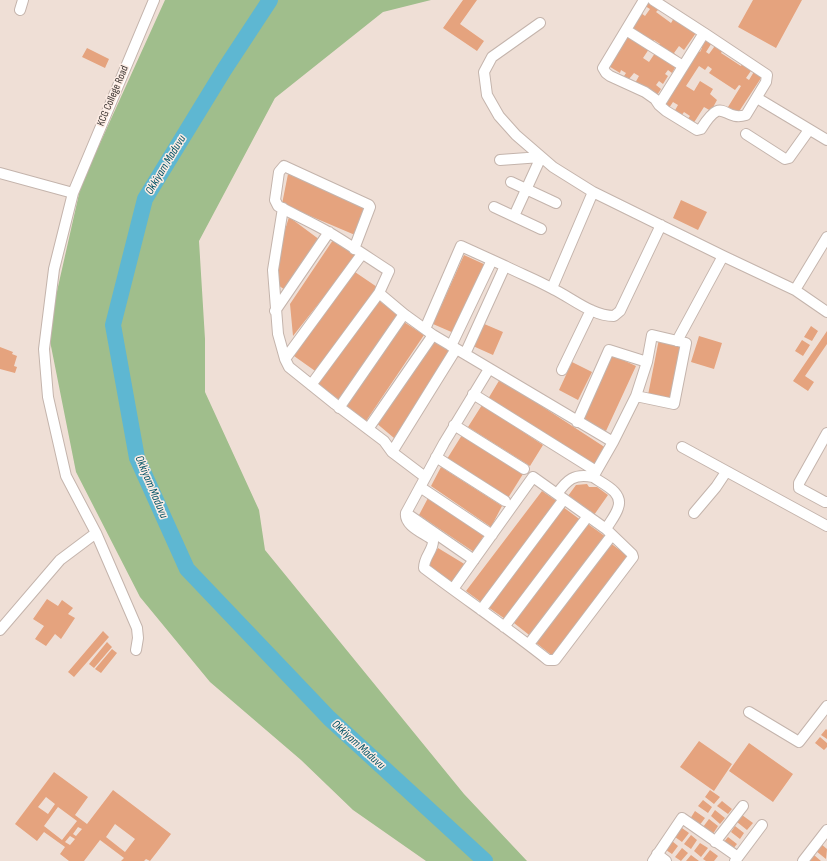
<!DOCTYPE html>
<html>
<head>
<meta charset="utf-8">
<style>
	body { margin:0 }
	canvas { display:block; background:#efdfd6 }
</style>
</head>
<body>
<canvas width="827" height="861"></canvas>
<script>
const c = document.querySelector('canvas').getContext('2d');
c.lineJoin = 'round';
function fillPath(path, color) { c.fillStyle = color; c.fill(path, 'evenodd'); }
function stroke(path, color, width, dash) { c.strokeStyle = color; c.lineWidth = width; c.lineCap = dash ? 'butt' : 'round'; c.setLineDash(dash || []); c.stroke(path); }
function label(font, color, halo, rows, align = 'center') {
  c.font = font + ' "Sofia Sans Condensed",sans-serif'; c.lineWidth = 3; c.setLineDash([]); c.textBaseline = 'middle'; c.strokeStyle = halo; c.fillStyle = color; for (const [text, x, y, turn = 0] of rows) {
    c.save(); c.translate(x, y); c.rotate((+turn || 0) * Math.PI / 180); c.textAlign = isNaN(turn) ? turn : align; if (halo) c.strokeText(text, 0, 0); c.fillText(text, 0, 0); c.restore();
  }
}
fillPath(new Path2D(`
	M 165,0 L 431,0 L 383,12 L 275,98 L 199,241 L 205,339 L 205,392 L 259,510 L 265,550 L 464,794 L 527,861 L 426,861 L 353,810 L 301,760 L 210,682 L 140,597 L 76,472 L 48,331 L 81,185 Z`), '#a0be8c');
stroke(new Path2D(`
	M 270,0 L 224,70 L 145,199 L 113,325 L 137,458 L 187,569 L 329,718 L 485,861`), '#5eb7d2', 16);
fillPath(new Path2D(`
	M 463,0 L 477,0 L 460,24 L 484,41 L 477,51 L 443,28 Z
	M 753,0 L 802,0 L 776,48 L 738,27 Z
	M 649,1 L 660,8 L 656,12 L 671,23 L 674,18 L 696,33 L 684,50 L 679,46 L 674,53 L 679,57 L 677,60 L 657,48 L 660,44 L 654,40 L 651,45 L 629,30 L 641,13 L 645,16 L 650,9 L 645,6 Z
	M 627,35 L 649,49 L 643,58 L 649,62 L 655,53 L 676,66 L 672,73 L 668,70 L 665,74 L 668,76 L 663,84 L 659,81 L 656,85 L 661,89 L 656,97 L 635,83 L 639,76 L 634,73 L 629,79 L 624,76 L 626,73 L 621,70 L 620,73 L 607,65 Z
	M 706,36 L 713,41 L 706,52 L 709,54 L 717,43 L 724,48 L 721,53 L 741,66 L 743,62 L 753,68 L 746,78 L 749,80 L 755,70 L 763,75 L 738,113 L 728,107 L 741,86 L 739,85 L 735,90 L 709,73 L 712,69 L 708,66 L 705,70 L 699,66 L 686,86 L 694,91 L 700,81 L 713,89 L 710,94 L 717,100 L 711,111 L 704,107 L 693,124 L 687,120 L 690,116 L 684,112 L 681,116 L 674,112 L 678,105 L 673,102 L 669,108 L 664,105 L 697,50 L 700,52 L 702,48 L 700,46 Z
	M 87,48 L 109,59 L 105,68 L 82,57 Z
	M 288,174 L 367,208 L 355,235 L 282,204 Z
	M 681,200 L 707,212 L 698,230 L 673,218 Z
	M 289,217 L 320,240 L 285,290 L 278,285 L 279,249 Z
	M 333,240 L 356,256 L 293,336 L 290,304 Z
	M 464,255 L 488,266 L 456,334 L 433,324 Z
	M 352,270 L 377,287 L 318,373 L 294,356 Z
	M 375,298 L 399,315 L 341,401 L 317,384 Z
	M 404,322 L 424,335 L 366,421 L 347,406 Z
	M 482,323 L 503,332 L 493,355 L 473,346 Z
	M 811,326 L 818,331 L 812,341 L 804,337 Z
	M 827,331 L 827,344 L 805,376 L 814,382 L 808,391 L 793,381 Z
	M 699,336 L 722,343 L 714,369 L 691,362 Z
	M 434,339 L 452,352 L 394,438 L 375,422 Z
	M 659,339 L 685,345 L 673,400 L 648,395 Z
	M 802,340 L 810,345 L 803,356 L 795,351 Z
	M 0,347 L 13,352 L 12,354 L 17,356 L 14,366 L 17,367 L 15,373 L 0,369 Z
	M 612,355 L 636,366 L 606,431 L 582,420 Z
	M 572,362 L 592,372 L 578,400 L 559,390 Z
	M 500,379 L 606,448 L 594,466 L 488,399 Z
	M 482,405 L 543,445 L 530,466 L 468,427 Z
	M 462,435 L 523,474 L 508,498 L 447,459 Z
	M 441,467 L 502,506 L 491,527 L 431,486 Z
	M 587,484 L 589,487 L 597,487 L 608,495 L 594,515 L 568,496 L 576,485 Z
	M 542,491 L 558,502 L 481,602 L 466,591 Z
	M 428,498 L 484,535 L 474,552 L 419,515 Z
	M 563,507 L 582,521 L 508,621 L 488,607 Z
	M 588,524 L 606,537 L 533,638 L 514,623 Z
	M 609,542 L 629,557 L 554,657 L 535,642 Z
	M 438,548 L 466,565 L 454,584 L 427,566 Z
	M 47,599 L 58,606 L 62,600 L 73,608 L 68,614 L 75,618 L 61,639 L 55,634 L 46,646 L 35,639 L 44,626 L 33,619 Z
	M 103,631 L 109,637 L 74,677 L 68,672 Z
	M 107,642 L 112,647 L 94,668 L 89,664 Z
	M 112,649 L 117,653 L 101,673 L 95,669 Z
	M 826,729 L 827,730 L 827,739 L 821,735 Z
	M 820,737 L 827,743 L 827,747 L 824,750 L 815,743 Z
	M 699,741 L 732,764 L 714,791 L 680,767 Z
	M 749,743 L 793,774 L 773,802 L 729,771 Z
	M 54,772 L 88,797 L 75,815 L 87,824 L 113,790 L 171,834 L 150,861 L 146,859 L 144,861 L 121,861 L 124,858 L 100,840 L 84,861 L 69,861 L 60,854 L 65,847 L 44,832 L 37,841 L 15,824 ZM 46,797 L 55,804 L 48,814 L 38,807 ZM 58,807 L 77,821 L 62,840 L 44,826 ZM 115,824 L 135,839 L 125,852 L 106,837 ZM 78,827 L 82,829 L 76,836 L 73,834 ZM 70,836 L 75,839 L 70,845 L 65,842 Z
	M 710,790 L 720,797 L 714,804 L 705,797 Z
	M 703,800 L 712,807 L 708,813 L 698,806 Z
	M 722,801 L 732,809 L 728,814 L 717,806 Z
	M 715,810 L 725,818 L 720,824 L 711,816 Z
	M 695,811 L 705,818 L 699,826 L 690,819 Z
	M 742,815 L 753,823 L 747,830 L 737,822 Z
	M 709,819 L 718,826 L 713,834 L 703,827 Z
	M 735,826 L 744,833 L 740,839 L 731,832 Z
	M 682,828 L 689,833 L 682,842 L 675,837 Z
	M 691,835 L 697,840 L 691,849 L 684,844 Z
	M 728,837 L 737,844 L 732,850 L 723,843 Z
	M 672,841 L 678,846 L 672,854 L 666,850 Z
	M 700,843 L 708,848 L 701,857 L 694,851 Z
	M 821,844 L 827,849 L 826,859 L 816,851 Z
	M 682,848 L 688,853 L 681,861 L 675,857 Z
	M 710,850 L 718,856 L 714,861 L 706,861 L 703,859 Z
	M 691,855 L 699,861 L 686,861 Z
	M 814,855 L 821,861 L 809,861 Z`), '#e5a37e');
const minor = new Path2D(`
	M 644,0 L 603,68 L 606,73 L 610,76 L 645,92 L 655,99 L 659,105 L 666,111 L 697,130 L 701,129 C 724,93 722,122 746,115 L 766,82 L 767,75 L 704,33 L 659,105
	M 653,0 L 704,33
	M 20,10 L 23,0
	M 540,23 L 492,57 L 484,72 L 487,95 L 499,116 L 516,135 L 553,167 L 593,192 L 723,256 L 795,290 L 827,237
	M 626,30 L 683,66
	M 757,98 L 827,140
	M 746,134 L 785,159 L 789,158 L 809,130
	M 500,160 L 541,157 L 514,216
	M 0,173 L 73,193
	M 511,182 L 556,203
	M 494,207 L 541,229
	M 283,208 L 273,270 L 278,334 L 285,359 L 289,367 L 335,404 L 384,441 L 392,452 L 425,477
	M 354,249 L 370,207 L 369,205 L 284,166 L 279,172 L 275,200 L 278,206 C 295,215 313,223 330,233 C 350,245 369,258 389,271 L 379,293 L 404,314 L 433,335 L 613,442 L 636,396 L 674,404 L 686,343 L 652,335 L 647,362 L 636,396
	M 552,288 L 593,192
	M 795,290 L 827,312
	M 275,311 L 329,232
	M 425,329 L 461,246 L 505,266
	M 677,341 L 723,256
	M 451,346 L 492,260
	M 465,354 L 505,266 C 521,274 537,280 553,289 C 572,298 592,316 614,316 L 620,311 L 661,225
	M 285,359 L 362,254
	M 562,370 L 591,310
	M 311,385 L 379,293
	M 473,394 L 596,471
	M 339,408 L 404,314
	M 577,422 L 609,350 L 647,362
	M 454,425 L 524,469
	M 368,429 L 433,335
	M 827,433 L 799,483 L 799,488 L 825,502 L 827,502
	M 682,447 L 827,526
	M 392,452 L 456,349
	M 436,457 L 505,501
	M 420,487 L 492,535
	M 557,494 C 567,480 574,473 593,477
	M 406,513 L 474,560
	M 694,513 L 716,487 L 726,472
	M 606,529 C 610,522 616,515 618,508 C 624,492 603,484 593,477 L 613,442
	M 453,589 L 533,477 L 606,529 L 632,554 L 633,557 L 555,660 L 548,660 C 508,628 465,599 424,568 C 424,556 434,550 433,540 C 424,533 404,526 406,513 L 444,443 L 489,369
	M 481,610 L 564,499
	M 504,627 L 588,516
	M 0,630 L 60,560 L 96,533
	M 529,644 L 612,535
	M 136,650 L 138,638 L 137,628 L 96,533 L 66,476 L 48,397 L 44,349 L 54,269 L 73,193 L 154,0
	M 749,712 L 799,742 L 827,706
	M 715,842 L 743,806
	M 657,854 L 666,861
	M 653,861 L 682,818 L 738,857
	M 735,861 L 762,825
	M 803,861 L 827,830`);
stroke(minor, '#c4b4ac', 12);
stroke(minor, '#fff', 10);
label('11px', '#3e3835', '#fdece4', [
	["KCG College Road",113,96,-67]
]);
label('italic 12px', '#025366', '#fdece4', [
	["Okkiyam Maduvu",166,165,-59],
	["Okkiyam Maduvu",151,487,67],
	["Okkiyam Maduvu",358,745,42]
]);
</script>
</body>
</html>
